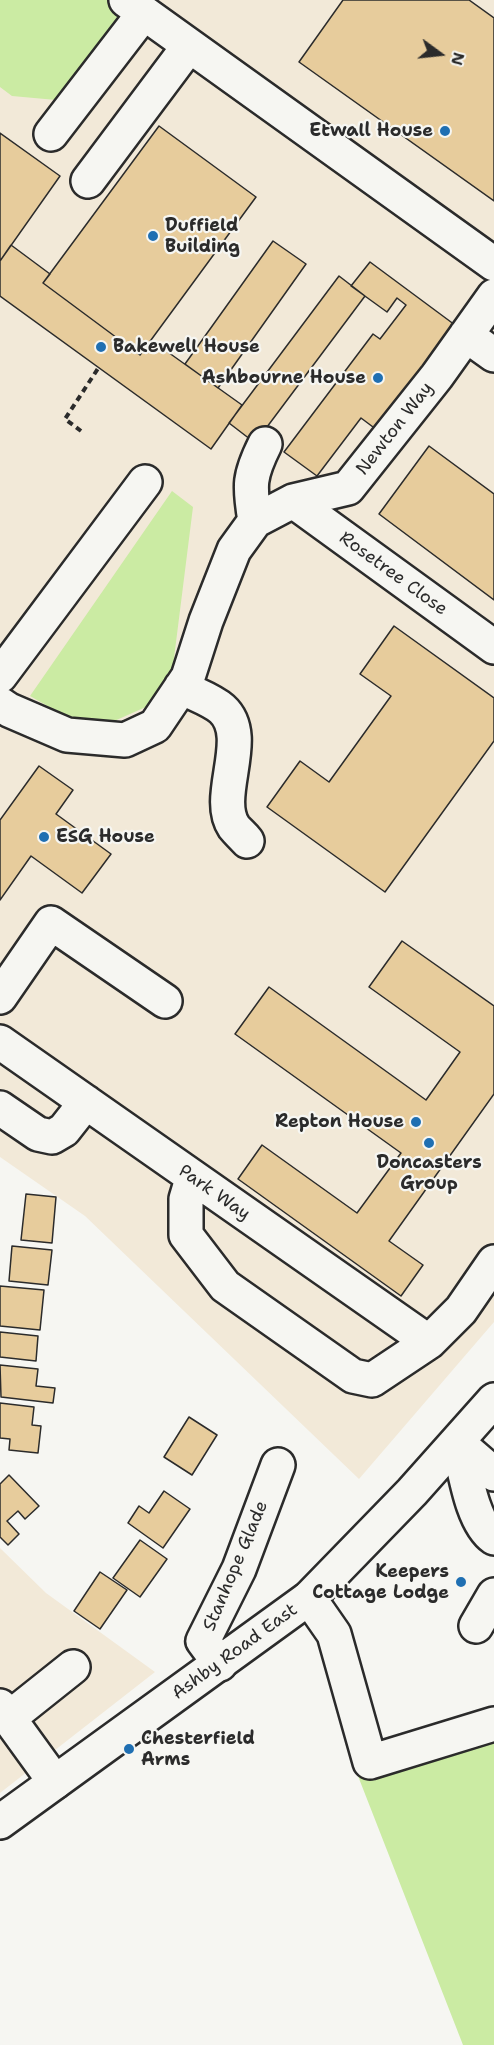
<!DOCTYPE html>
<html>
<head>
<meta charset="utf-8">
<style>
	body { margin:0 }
	#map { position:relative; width:494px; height:2045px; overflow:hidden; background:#f6f6f2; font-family:"Shantell Sans",sans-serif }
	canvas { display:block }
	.north { position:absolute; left:410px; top:24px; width:60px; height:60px; -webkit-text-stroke:4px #f6f6f2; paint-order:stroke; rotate:105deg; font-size:16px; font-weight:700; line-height:24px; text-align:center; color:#2b2b2b }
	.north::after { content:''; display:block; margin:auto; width:21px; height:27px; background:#2b2b2b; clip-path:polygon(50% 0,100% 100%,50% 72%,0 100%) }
</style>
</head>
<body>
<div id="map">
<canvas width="494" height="2045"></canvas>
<div class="north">N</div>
</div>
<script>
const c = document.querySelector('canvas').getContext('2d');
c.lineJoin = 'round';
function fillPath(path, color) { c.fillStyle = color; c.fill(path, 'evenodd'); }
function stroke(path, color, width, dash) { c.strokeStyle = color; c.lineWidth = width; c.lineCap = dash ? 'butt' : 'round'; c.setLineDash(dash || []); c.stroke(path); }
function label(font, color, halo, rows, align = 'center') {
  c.font = font + ' "Shantell Sans",sans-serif'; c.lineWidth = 4.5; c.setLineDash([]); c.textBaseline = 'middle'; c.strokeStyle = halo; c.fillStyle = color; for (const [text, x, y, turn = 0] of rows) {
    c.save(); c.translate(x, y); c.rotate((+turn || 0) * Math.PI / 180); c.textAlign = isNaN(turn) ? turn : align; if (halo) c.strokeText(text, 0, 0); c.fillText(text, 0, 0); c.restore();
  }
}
fillPath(new Path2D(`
	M 0,0 L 494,0 L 494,1322 L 359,1479 L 85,1216 L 0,1157 Z
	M 0,1548 L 46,1593 L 155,1672 L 0,1793 Z`), '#f2e9d8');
fillPath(new Path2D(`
	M 0,0 L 111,0 L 128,17 L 67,101 L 12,96 L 0,87 Z
	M 172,491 L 193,507 L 173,666 L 148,706 L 112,722 L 72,720 L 30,696 Z
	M 494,1734 L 494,2045 L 463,2045 L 358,1776 Z`), '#cbeba3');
const building = new Path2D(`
	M 343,0 L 469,0 L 494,18 L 494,201 L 299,62 Z
	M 159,126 L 256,197 L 140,355 L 43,283 Z
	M 0,133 L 60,176 L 0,261 Z
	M 273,241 L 306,264 L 218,388 L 185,364 Z
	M 11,245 L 50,274 L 43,283 L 140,355 L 151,340 L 242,405 L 211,449 L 0,296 L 0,261 Z
	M 370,262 L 455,325 L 377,430 L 361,418 L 317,476 L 284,452 L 373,334 L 380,339 L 406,305 L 397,298 L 387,312 L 351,286 Z
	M 339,276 L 365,296 L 255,443 L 229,423 Z
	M 429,446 L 494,494 L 494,600 L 379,514 Z
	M 394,626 L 494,698 L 494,741 L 385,892 L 267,807 L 300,761 L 329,782 L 391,696 L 360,674 Z
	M 39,766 L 73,790 L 56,814 L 111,854 L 82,893 L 31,856 L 0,900 L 0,820 Z
	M 402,941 L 494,1006 L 494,1094 L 389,1241 L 423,1265 L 401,1296 L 238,1179 L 262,1145 L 357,1213 L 401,1153 L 235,1034 L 269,987 L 426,1100 L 460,1052 L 369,987 Z
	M 26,1194 L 56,1197 L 52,1243 L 21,1240 Z
	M 12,1246 L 52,1250 L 48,1285 L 9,1281 Z
	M 0,1286 L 44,1290 L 40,1330 L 0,1326 Z
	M 0,1332 L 38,1336 L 36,1361 L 0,1357 Z
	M 0,1365 L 38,1369 L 36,1386 L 55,1388 L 53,1403 L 1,1397 Z
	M 0,1403 L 34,1407 L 32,1425 L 41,1426 L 38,1453 L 9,1450 L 10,1439 L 0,1438 Z
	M 189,1417 L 217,1435 L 192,1475 L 164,1457 Z
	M 9,1475 L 39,1506 L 25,1519 L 18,1511 L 7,1521 L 19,1534 L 8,1545 L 0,1537 L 0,1484 Z
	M 164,1491 L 190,1509 L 163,1548 L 128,1523 L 139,1506 L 149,1513 Z
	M 140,1540 L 167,1559 L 140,1597 L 113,1578 Z
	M 100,1572 L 127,1590 L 100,1629 L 74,1611 Z`);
fillPath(building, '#e7cc9c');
stroke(building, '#2b2b2b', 1.5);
const minor = new Path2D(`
	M 126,0 L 494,264
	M 51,134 L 144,13
	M 88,181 L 189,46
	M 466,335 L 494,355
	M 293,501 L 494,647
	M 255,521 C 249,485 249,476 265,444
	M 0,676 L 145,482
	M 181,687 C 194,694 212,700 222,709 C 253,737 213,796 234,827 C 238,832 243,836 247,841
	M 0,704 L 9,710 L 67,735 L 125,740 L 155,726 L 188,677 L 206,621 L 234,550 L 255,521 L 293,501 L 348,488 L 437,376 L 494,296
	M 0,997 L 51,923 L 165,1001
	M 0,1042 L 429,1342
	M 0,1108 L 38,1134 L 52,1137 L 64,1130 L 86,1102
	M 192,1179 L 186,1199 L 186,1235 L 225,1286 L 353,1376 L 372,1380 L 429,1342 L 461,1310 L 494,1262
	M 458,1443 C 465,1469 471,1522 494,1538
	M 458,1443 L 494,1474
	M 309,1598 L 334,1634 L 370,1762 L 494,1724
	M 476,1626 L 494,1595
	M 220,1664 L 203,1641 L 239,1569 L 278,1465
	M 0,1706 L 55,1782
	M 9,1718 L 73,1667`);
const highway = new Path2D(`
	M 0,1822 L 309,1598 L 412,1492 L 494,1400`);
stroke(minor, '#2b2b2b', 38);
stroke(highway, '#2b2b2b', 38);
stroke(new Path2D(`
	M 81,431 L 65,419 L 99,367`), '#2b2b2b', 4, [6, 4.5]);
stroke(minor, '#f6f6f2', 33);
stroke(highway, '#f6f6f2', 33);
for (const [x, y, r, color] of [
	[445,131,6,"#1f6fb2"],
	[153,236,6,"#1f6fb2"],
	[101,347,6,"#1f6fb2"],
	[378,378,6,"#1f6fb2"],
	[44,837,6,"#1f6fb2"],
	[416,1122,6,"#1f6fb2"],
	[429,1143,6,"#1f6fb2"],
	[461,1582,6,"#1f6fb2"],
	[129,1749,6,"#1f6fb2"]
]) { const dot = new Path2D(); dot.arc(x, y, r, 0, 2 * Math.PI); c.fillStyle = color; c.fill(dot); stroke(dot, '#f6f6f2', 2); }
label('bold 18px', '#2b2b2b', '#f6f6f2', [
	["Etwall House",433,131],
	["Duffield",165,226,"left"],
	["Building",165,247,"left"],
	["Bakewell House",113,347,"left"],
	["Ashbourne House",366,378],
	["ESG House",56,837,"left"],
	["Repton House",404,1122],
	["Doncasters",429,1163,"center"],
	["Group",429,1184,"center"],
	["Keepers",449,1572],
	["Cottage Lodge",449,1593],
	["Chesterfield",141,1739,"left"],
	["Arms",141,1760,"left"]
], 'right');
label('18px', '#2b2b2b', '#f6f6f2', [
	["Newton Way",395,429,-52],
	["Rosetree Close",393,574,36],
	["Park Way",214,1193,35],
	["Stanhope Glade",236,1566,-67],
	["Ashby Road East",235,1652,-36]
]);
</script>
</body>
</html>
